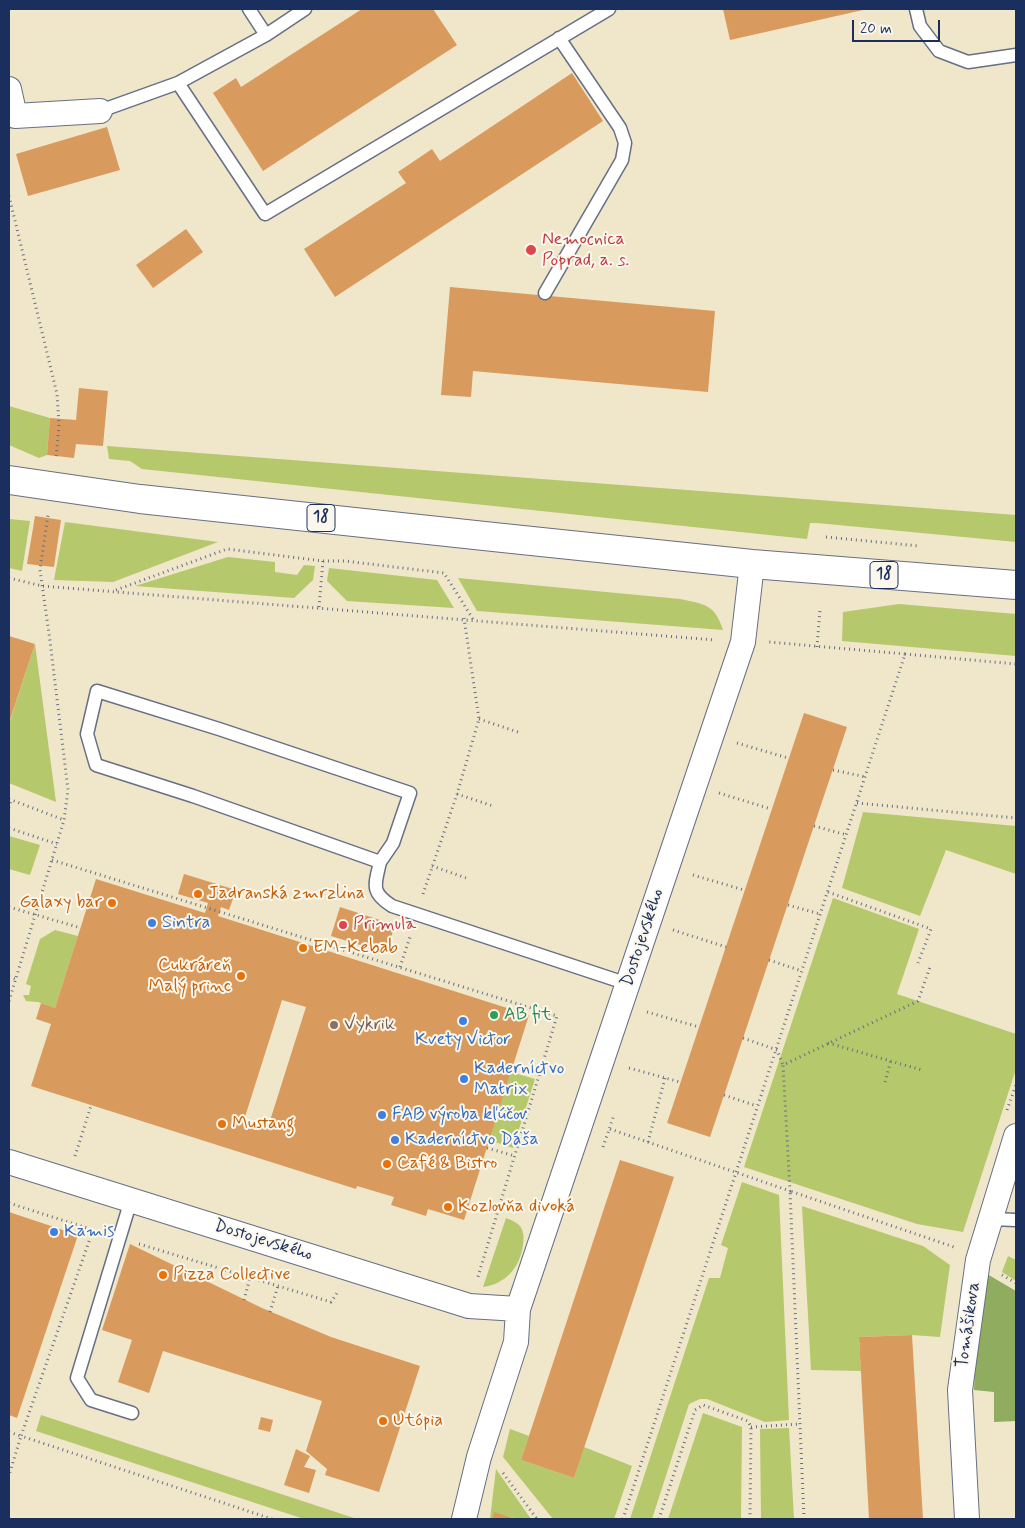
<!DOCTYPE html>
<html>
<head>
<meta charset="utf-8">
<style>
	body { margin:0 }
	#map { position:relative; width:1025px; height:1528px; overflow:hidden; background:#f0e6ca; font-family:Mynerve,sans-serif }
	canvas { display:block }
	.frame { position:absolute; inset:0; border:10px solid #1b2f5e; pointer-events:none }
	.scale { position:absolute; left:852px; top:20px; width:88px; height:22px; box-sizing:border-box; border:2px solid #1b2f5e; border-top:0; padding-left:6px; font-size:15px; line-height:18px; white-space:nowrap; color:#1b2f5e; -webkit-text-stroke:4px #fbf7ec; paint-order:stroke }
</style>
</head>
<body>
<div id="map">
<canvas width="1025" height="1528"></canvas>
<div class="frame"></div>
<div class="scale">20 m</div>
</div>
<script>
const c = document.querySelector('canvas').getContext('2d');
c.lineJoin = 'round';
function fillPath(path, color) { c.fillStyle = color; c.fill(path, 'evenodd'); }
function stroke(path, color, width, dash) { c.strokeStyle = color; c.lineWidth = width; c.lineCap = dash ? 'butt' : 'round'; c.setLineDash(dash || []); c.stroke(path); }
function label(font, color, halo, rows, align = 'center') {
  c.font = font + ' Mynerve,sans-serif'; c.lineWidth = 4; c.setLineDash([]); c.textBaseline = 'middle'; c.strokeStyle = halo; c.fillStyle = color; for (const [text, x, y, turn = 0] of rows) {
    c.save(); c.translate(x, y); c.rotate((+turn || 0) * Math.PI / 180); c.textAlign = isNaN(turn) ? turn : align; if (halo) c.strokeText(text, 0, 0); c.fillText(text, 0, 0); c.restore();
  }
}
fillPath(new Path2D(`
	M 9,406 L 50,418 L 47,455 L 39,458 L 9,445 Z
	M 107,446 L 1016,515 L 1016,542 L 817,523 L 810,523 L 807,539 L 142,469 L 130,461 L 109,459 Z
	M 9,519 L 30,521 L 22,571 L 9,568 Z
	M 65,522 L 218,542 L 113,582 L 54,580 Z
	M 228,557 L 275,562 L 275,572 L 297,575 L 304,565 L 315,566 L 313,580 L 294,598 L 135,586 Z
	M 329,568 L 437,580 L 454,608 L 347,601 L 327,581 Z
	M 458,578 L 680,599 C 704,604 715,604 723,630 L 477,611 Z
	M 899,604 L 1016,614 L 1016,656 L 842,641 L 843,612 Z
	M 35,644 L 56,802 L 9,783 L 9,724 Z
	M 863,812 L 1016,826 L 1016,874 L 946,850 L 920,916 L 842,888 Z
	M 9,836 L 40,845 L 30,875 L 9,869 Z
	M 833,898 L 919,929 L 897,994 L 1016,1034 L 1016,1069 L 963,1232 L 917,1224 L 744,1167 Z
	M 55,930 L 78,936 L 55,1008 L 38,1002 L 26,1001 L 23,995 L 29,995 L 31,986 L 26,984 L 40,939 Z
	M 511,1072 L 535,1079 L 513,1148 L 489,1140 Z
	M 742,1182 L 779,1195 L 789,1420 L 765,1422 L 707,1399 L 700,1399 L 689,1404 L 652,1519 L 630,1519 L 709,1278 L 720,1278 L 728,1248 L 721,1245 Z
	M 802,1206 L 923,1246 L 950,1265 L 940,1337 L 912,1335 L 859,1337 L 861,1371 L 811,1370 Z
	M 506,1218 C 511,1220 516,1222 520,1226 C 524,1232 524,1238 523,1245 C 520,1267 506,1284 483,1287 Z
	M 1008,1256 L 1016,1260 L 1016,1281 L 1002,1272 Z
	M 703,1413 L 742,1427 L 741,1519 L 668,1519 Z
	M 41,1415 L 357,1519 L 304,1519 L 36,1431 Z
	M 789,1428 L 794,1519 L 761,1519 L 760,1429 Z
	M 510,1429 L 529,1436 L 521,1460 L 574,1478 L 584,1447 L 632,1466 L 614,1519 L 553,1519 L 503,1457 Z
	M 496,1469 L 531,1519 L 518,1519 L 494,1513 L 492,1519 L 490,1519 Z`), '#b5c86b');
fillPath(new Path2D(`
	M 987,1274 L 1016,1291 L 1016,1421 L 994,1422 L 994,1392 L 974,1390 L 976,1344 Z`), '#90ac5f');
fillPath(new Path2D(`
	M 362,9 L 433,9 L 457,45 L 263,171 L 213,93 L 236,78 L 241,87 Z
	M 723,9 L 863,9 L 863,10 L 730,40 Z
	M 572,73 L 603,121 L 335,297 L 304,249 L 406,183 L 398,172 L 432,149 L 440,161 Z
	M 107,127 L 120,170 L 28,196 L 16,154 Z
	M 186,229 L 203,252 L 153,288 L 136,265 Z
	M 450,287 L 715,311 L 708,392 L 473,371 L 471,397 L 441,395 Z
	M 79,388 L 108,391 L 103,446 L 76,444 L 74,458 L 47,455 L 50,418 L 76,420 Z
	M 35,516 L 61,520 L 54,567 L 27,564 Z
	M 9,636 L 35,644 L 9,723 Z
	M 804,713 L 847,727 L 710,1137 L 667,1123 Z
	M 184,874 L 236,890 L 229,910 L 221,907 L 218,916 L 529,1015 L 464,1220 L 428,1209 L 426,1216 L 391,1205 L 394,1197 L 357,1186 L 356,1189 L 31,1086 L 51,1024 L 36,1019 L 41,1003 L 55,1008 L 96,879 L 205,913 L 208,903 L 178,894 ZM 282,1000 L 306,1007 L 268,1127 L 244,1120 Z
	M 340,907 L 395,925 L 386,953 L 331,936 Z
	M 620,1160 L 674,1177 L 574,1478 L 521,1460 Z
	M 9,1212 L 78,1235 L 17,1418 L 9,1415 Z
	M 130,1244 L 262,1308 L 331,1337 L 420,1366 L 379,1492 L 325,1475 L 327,1469 L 306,1451 L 322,1401 L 163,1351 L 149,1393 L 118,1382 L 132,1340 L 102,1330 Z
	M 912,1335 L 923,1519 L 869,1519 L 859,1337 Z
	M 261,1417 L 273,1420 L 270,1432 L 258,1429 Z
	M 296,1449 L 310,1456 L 304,1467 L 316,1470 L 309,1493 L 284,1485 Z
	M 494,1512 L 516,1519 L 492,1519 Z`), '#d99a5d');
const lane = new Path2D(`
	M 249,9 L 266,35
	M 916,9 L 920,26 L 939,51 L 968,62 L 1016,55
	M 178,83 L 265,214 L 609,9
	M 100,111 L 178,83 L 266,35 L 305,9
	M 545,293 L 622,160 L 625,143 L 620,128 L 559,38
	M 380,862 L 393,843 L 410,793 L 219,729 L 97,691 L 87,734 L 96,765 L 193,796 L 380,862 C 375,885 370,892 392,906 L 628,984
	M 131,1200 L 77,1378 L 91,1400 L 132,1413
	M 991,1219 L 1016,1220`);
const street = new Path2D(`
	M 9,89 L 15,116 L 100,111
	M 9,1162 L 469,1306 L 518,1309
	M 464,1519 L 479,1457 L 516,1342 L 518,1309 L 743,642 L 752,564
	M 967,1519 L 960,1390 L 978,1260 L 1016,1136`);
const primary = new Path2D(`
	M 9,480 L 140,499 L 503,538 L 752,564 L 1016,585`);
stroke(lane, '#666f84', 15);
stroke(street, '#666f84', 26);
stroke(primary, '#666f84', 30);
stroke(new Path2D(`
	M 9,196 L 57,394 L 59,425 L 56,459
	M 826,537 L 919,546
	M 9,578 L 42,586 L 715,640
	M 116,590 L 227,549 L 323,561 L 345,561 L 444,573 L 473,619
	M 319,607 L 323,561
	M 817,647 L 820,609
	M 905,654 L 1016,664
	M 479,719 L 518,732
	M 737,743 L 788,758
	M 833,770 L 866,777
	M 719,793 L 771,809
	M 457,794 L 493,806
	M 9,799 L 64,820
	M 857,803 L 1016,818
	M 9,808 L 11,800
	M 814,826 L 847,835
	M 9,828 L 57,844
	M 52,860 L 557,1016 L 477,1280
	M 432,866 L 469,879
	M 693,875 L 744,890
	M 828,892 L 931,929 L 918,963
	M 423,894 L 457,794 L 479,719 L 464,618
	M 788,905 L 820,914
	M 9,907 L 81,928
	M 673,930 L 726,947
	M 769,960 L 802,971
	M 400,967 L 411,934
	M 9,977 L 16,979
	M 9,1001 L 64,820 L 68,790 L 50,641 L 40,570 L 48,515
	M 647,1012 L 699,1027
	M 743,1038 L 777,1050 L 783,1065
	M 828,1043 L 922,1070
	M 629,1068 L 680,1082
	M 885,1082 L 891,1060
	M 724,1095 L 757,1106
	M 1007,1110 L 1016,1085
	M 610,1129 L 790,1191 L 783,1065 L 918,1001 L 930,967
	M 648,1142 L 665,1078
	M 603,1147 L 614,1115
	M 487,1148 L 515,1156
	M 75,1156 L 91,1106
	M 9,1203 L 93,1230 L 21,1436 L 272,1519
	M 139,1244 L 331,1302 L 337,1293
	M 1002,1275 L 1016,1283
	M 244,1300 L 250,1278
	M 270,1312 L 278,1286
	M 751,1427 L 800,1424
	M 9,1432 L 21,1436 L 9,1475
	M 503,1473 L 537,1519
	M 623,1519 L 905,654 L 769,642
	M 659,1519 L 695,1410 L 703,1405 L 748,1421 L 751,1427 L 750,1519
	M 804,1519 L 790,1191 L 954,1247`), '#666f84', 3, [1, 4]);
stroke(lane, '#fff', 12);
stroke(street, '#fff', 24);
stroke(primary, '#fff', 28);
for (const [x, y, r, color] of [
	[531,250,6,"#e0444e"],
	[198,894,5,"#e8710a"],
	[112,903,5,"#e8710a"],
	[152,923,5,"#3f7fe0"],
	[343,925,5,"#e0444e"],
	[303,948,5,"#e8710a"],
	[241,976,5,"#e8710a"],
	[494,1015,5,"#2e9e5b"],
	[463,1021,5,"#3f7fe0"],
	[334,1025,5,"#8d6e63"],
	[464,1079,5,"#3f7fe0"],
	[382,1115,5,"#3f7fe0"],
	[222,1124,5,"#e8710a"],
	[395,1140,5,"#3f7fe0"],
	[387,1164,5,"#e8710a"],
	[448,1207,5,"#e8710a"],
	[54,1232,5,"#3f7fe0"],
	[163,1275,5,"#e8710a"],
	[383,1421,5,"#e8710a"]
]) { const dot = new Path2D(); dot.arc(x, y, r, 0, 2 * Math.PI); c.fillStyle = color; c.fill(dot); stroke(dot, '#fbf7ec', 2); }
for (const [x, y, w] of [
	[321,518,28],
	[884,575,28]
]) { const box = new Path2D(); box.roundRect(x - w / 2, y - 13.5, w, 27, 4); c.fillStyle = '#fbf7ec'; c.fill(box); stroke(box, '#1b2f5e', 1); }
label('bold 16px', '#1b2f5e', null, [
	["18",321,518],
	["18",884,575]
]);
label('18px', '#be3a42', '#fbf7ec', [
	["Nemocnica",542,240],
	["Poprad, a. s.",542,261],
	["Primula",353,925]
], 'left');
label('18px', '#c56008', '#fbf7ec', [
	["Jadranská zmrzlina",208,894],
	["Galaxy bar",102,903,"right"],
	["EM-Kebab",313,948],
	["Cukráreň",231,966,"right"],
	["Malý princ",231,987,"right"],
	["Mustang",232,1124],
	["Café & Bistro",397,1164],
	["Kozlovňa divoká",458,1207],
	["Pizza Collective",173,1275],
	["Utópia",393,1421]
], 'left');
label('18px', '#366cbe', '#fbf7ec', [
	["Sintra",162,923],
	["Kvety Victor",463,1040,"center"],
	["Kaderníctvo",474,1069],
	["Matrix",474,1090],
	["FAB výroba kľúčov",392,1115],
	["Kaderníctvo Dáša",405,1140],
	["Kamis",64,1232]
], 'left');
label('18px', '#1b2f5e', '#fbf7ec', [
	["Dostojevského",643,938,-72],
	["Dostojevského",263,1241,17],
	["Tomášikova",969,1325,-82]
]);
label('18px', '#27864d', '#fbf7ec', [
	["AB fit",504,1015]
], 'left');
label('18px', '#785e54', '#fbf7ec', [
	["Vykrik",344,1025]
], 'left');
</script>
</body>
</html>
